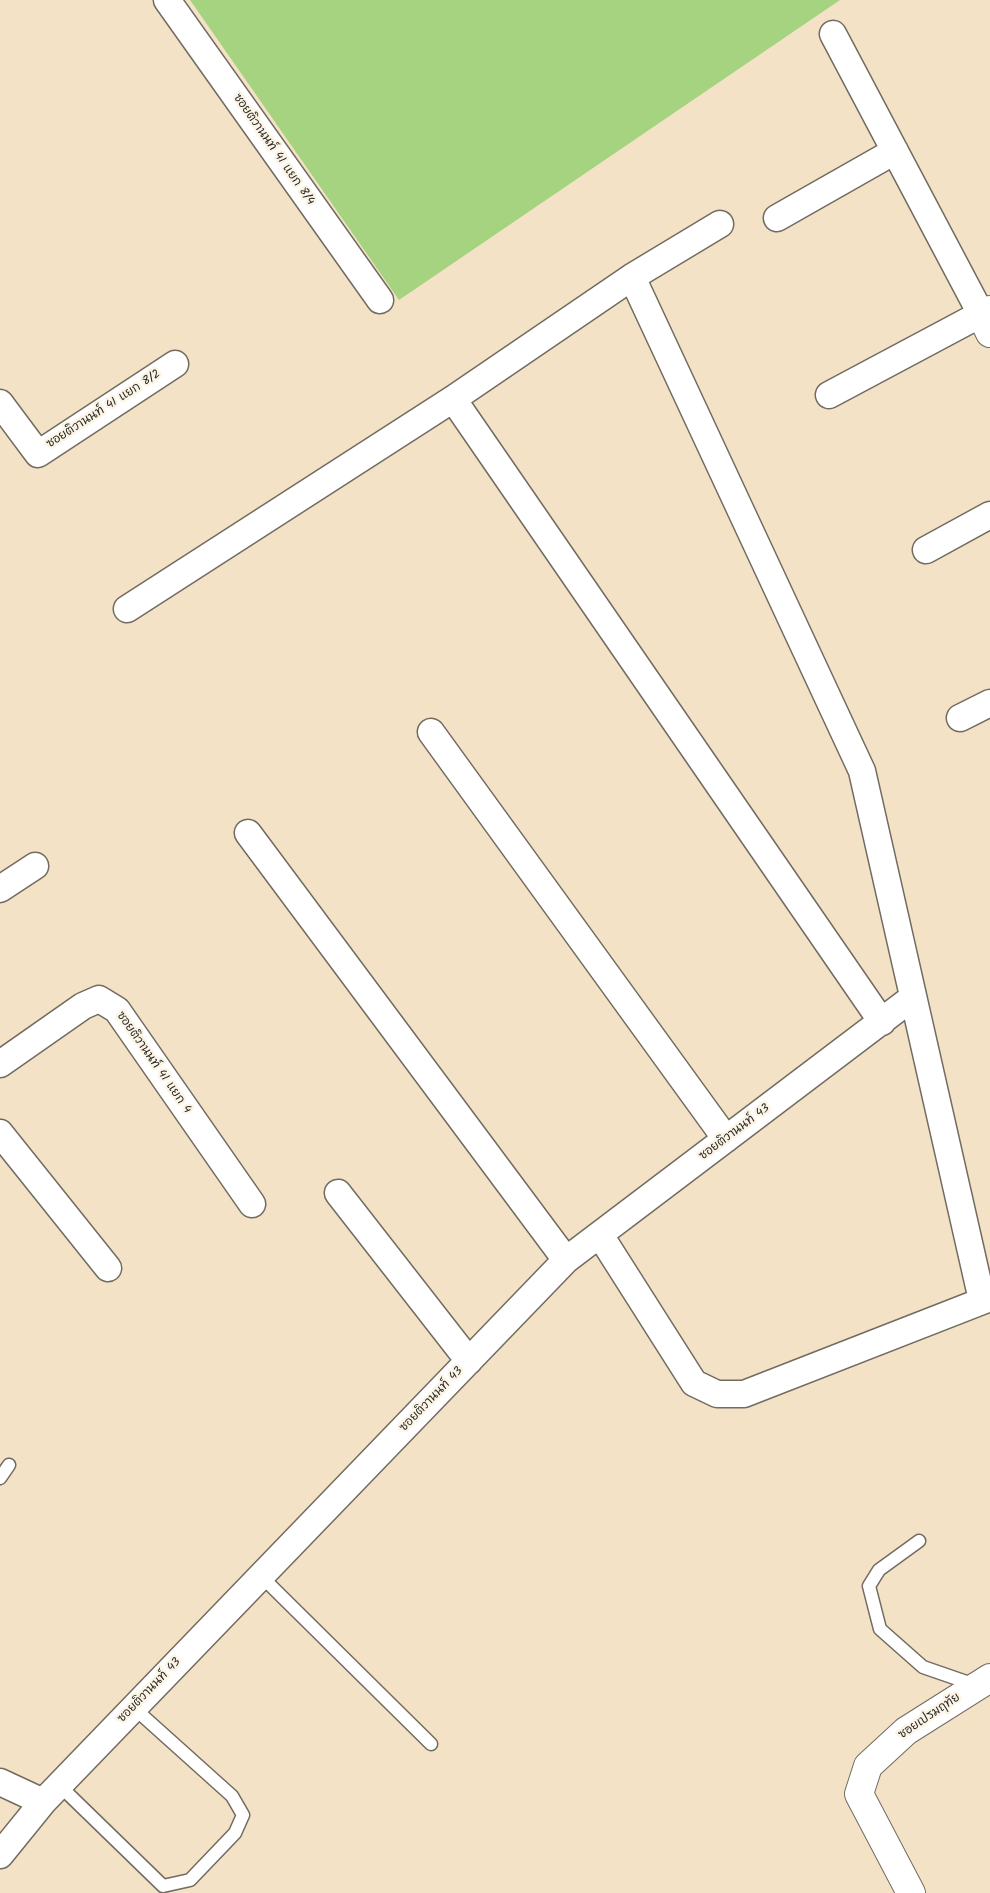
<!DOCTYPE html>
<html>
<head>
<meta charset="utf-8">
<style>
	body { margin:0 }
	canvas { display:block; background:#f3e2c5 }
</style>
</head>
<body>
<canvas width="990" height="1893"></canvas>
<script>
const c = document.querySelector('canvas').getContext('2d');
c.lineJoin = 'round';
function fillPath(path, color) { c.fillStyle = color; c.fill(path, 'evenodd'); }
function stroke(path, color, width, dash) { c.strokeStyle = color; c.lineWidth = width; c.lineCap = dash ? 'butt' : 'round'; c.setLineDash(dash || []); c.stroke(path); }
function label(font, color, halo, rows, align = 'center') {
  c.font = font + ' Kalam,"Playpen Sans Thai",sans-serif'; c.lineWidth = 5; c.setLineDash([]); c.textBaseline = 'middle'; c.strokeStyle = halo; c.fillStyle = color; for (const [text, x, y, turn = 0] of rows) {
    c.save(); c.translate(x, y); c.rotate((+turn || 0) * Math.PI / 180); c.textAlign = isNaN(turn) ? turn : align; if (halo) c.strokeText(text, 0, 0); c.fillText(text, 0, 0); c.restore();
  }
}
fillPath(new Path2D(`
	M 190,0 L 840,0 L 399,300 Z`), '#a6d380');
const service = new Path2D(`
	M 0,1478 L 9,1465
	M 919,1541 L 879,1570 L 869,1586 L 880,1629 L 923,1667 L 978,1686
	M 261,1576 L 431,1744
	M 59,1785 L 163,1886 L 190,1880 L 235,1833 L 243,1815 L 232,1796 L 134,1708`);
const minor = new Path2D(`
	M 167,0 L 380,300
	M 777,218 L 895,151
	M 632,277 L 862,771 L 982,1300
	M 829,395 L 981,314 L 833,34
	M 453,399 L 882,1022
	M 0,403 L 38,454 L 175,364
	M 926,550 L 990,515
	M 127,609 L 453,399 L 632,277 L 720,224
	M 960,718 L 990,703
	M 431,732 L 726,1139
	M 248,833 L 566,1260
	M 0,889 L 35,866
	M 0,1064 L 83,1006 L 99,999 L 117,1010 L 252,1204
	M 0,1133 L 108,1268
	M 338,1193 L 469,1361
	M 600,1235 L 694,1383 L 717,1394 L 744,1394 L 990,1298
	M 0,1782 L 43,1802
	M 0,1855 L 43,1802 L 566,1260 L 912,998`);
const tertiary = new Path2D(`
	M 990,310 L 981,314 L 990,333
	M 911,1893 L 859,1794 L 868,1766 L 906,1731 L 990,1678`);
stroke(service, '#716b61', 15);
stroke(minor, '#716b61', 29);
stroke(tertiary, '#716b61', 30);
stroke(service, '#fff', 12);
stroke(minor, '#fff', 26);
stroke(tertiary, '#fff', 28);
label('12px', '#2b2b2b', '#fcf5e5', [
	["ซอยติวานนท์ 41 แยก 8/4",273,150,55],
	["ซอยติวานนท์ 41 แยก 8/2",104,410,-33],
	["ซอยติวานนท์ 41 แยก 4",153,1063,55],
	["ซอยติวานนท์ 43",735,1133,-37],
	["ซอยติวานนท์ 43",432,1400,-46],
	["ซอยติวานนท์ 43",150,1691,-46],
	["ซอยเปรมฤทัย",930,1717,-34]
]);
</script>
</body>
</html>
